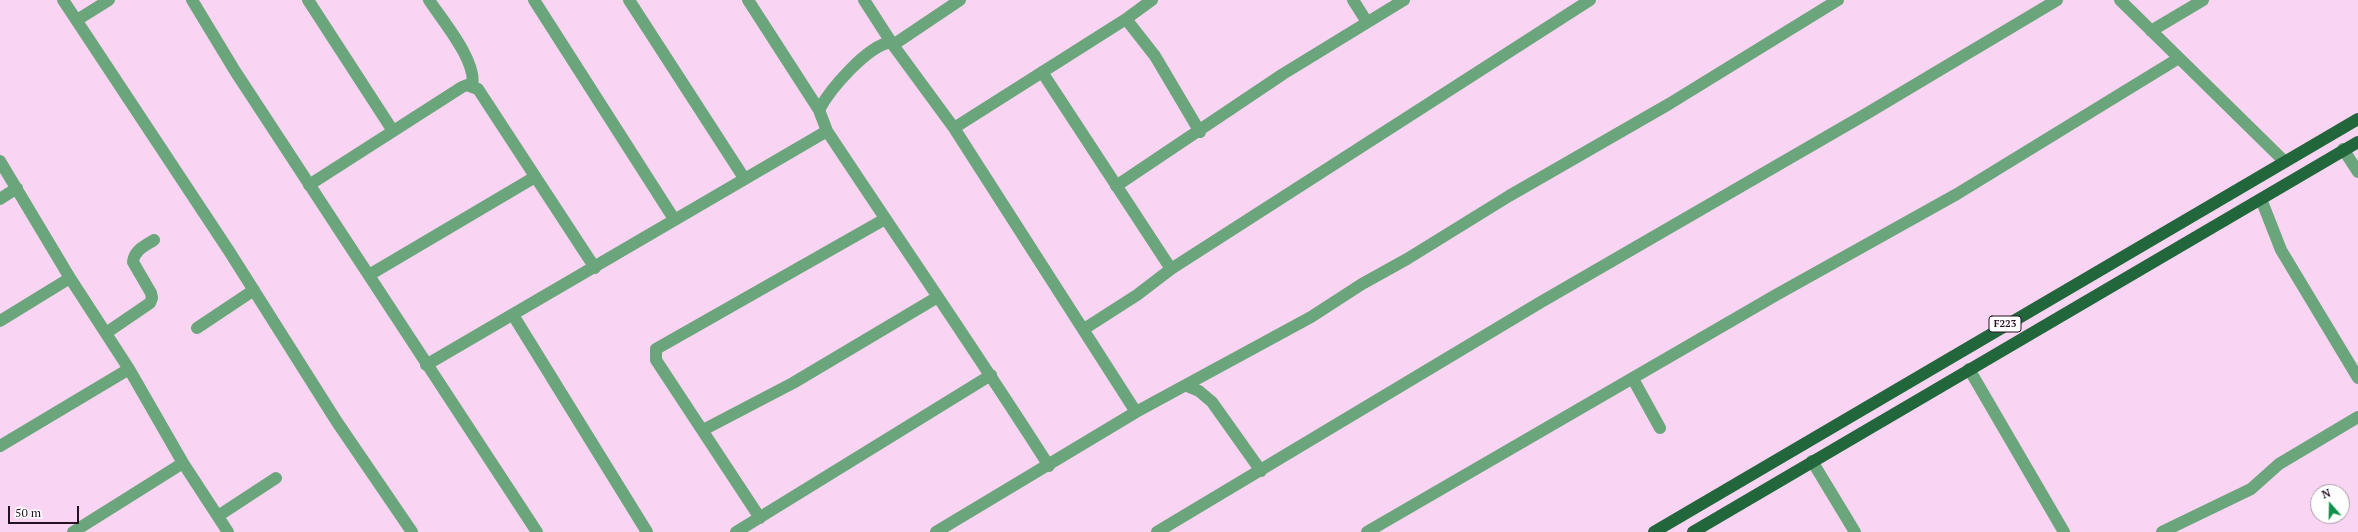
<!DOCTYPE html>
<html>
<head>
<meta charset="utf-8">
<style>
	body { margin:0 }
	#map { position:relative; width:2358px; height:532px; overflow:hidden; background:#fad4f3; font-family:"PT Serif",serif }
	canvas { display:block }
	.north { position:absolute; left:2310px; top:484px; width:40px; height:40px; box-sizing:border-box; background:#fff; border:1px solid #a89fa7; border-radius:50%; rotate:340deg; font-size:11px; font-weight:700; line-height:16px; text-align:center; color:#261023 }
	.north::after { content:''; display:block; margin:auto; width:14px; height:18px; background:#13904c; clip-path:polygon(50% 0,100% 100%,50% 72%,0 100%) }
	.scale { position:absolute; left:8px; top:506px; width:71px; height:18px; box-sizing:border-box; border:2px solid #261023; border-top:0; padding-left:5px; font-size:12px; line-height:14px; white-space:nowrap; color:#261023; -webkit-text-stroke:3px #fff; paint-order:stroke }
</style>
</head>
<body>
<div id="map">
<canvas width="2358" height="532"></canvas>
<div class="north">N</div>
<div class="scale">50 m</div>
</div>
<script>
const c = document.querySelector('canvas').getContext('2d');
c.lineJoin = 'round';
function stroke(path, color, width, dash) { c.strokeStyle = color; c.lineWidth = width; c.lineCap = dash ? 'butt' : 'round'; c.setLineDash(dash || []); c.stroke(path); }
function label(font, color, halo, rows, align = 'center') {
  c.font = font + ' "PT Serif",serif'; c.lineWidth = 3; c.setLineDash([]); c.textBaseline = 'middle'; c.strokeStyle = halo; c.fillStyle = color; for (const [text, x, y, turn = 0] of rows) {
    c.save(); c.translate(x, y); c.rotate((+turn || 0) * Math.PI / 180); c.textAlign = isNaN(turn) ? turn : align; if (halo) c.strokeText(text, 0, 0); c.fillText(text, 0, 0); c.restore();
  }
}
stroke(new Path2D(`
	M 63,0 L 229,251 L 337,422 L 412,532
	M 192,0 L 235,71 L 537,532
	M 308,0 L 393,131
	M 429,0 C 442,20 478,62 472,86
	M 534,0 L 674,219
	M 629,0 L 744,178
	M 748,0 L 819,110 L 827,131 C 901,243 977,353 1049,466
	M 864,0 L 893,45 L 954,128 L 1136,412
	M 1353,0 L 1367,22
	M 2120,0 L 2284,161
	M 1126,19 L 1155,56 L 1200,132
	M 77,20 L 109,0
	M 2151,31 L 2203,0
	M 1042,72 L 1171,269
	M 819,110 C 830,89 867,46 891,42 L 893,45 L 960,0
	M 954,128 L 1126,19 L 1152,0
	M 2343,149 L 2358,172
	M 0,161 L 70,278 L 129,369 L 183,463 L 228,532
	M 309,185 L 462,87 L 467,85 L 478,89 L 595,268
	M 1116,186 L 1283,74 L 1404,0
	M 0,199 L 17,188
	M 2261,199 L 2281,250 L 2358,378
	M 369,275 L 535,177
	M 513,315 L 647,532
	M 0,321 L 70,278
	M 197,328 L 254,290
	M 1084,329 L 1137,295 L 1171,269 L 1590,0
	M 106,333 L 150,303 L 152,298 L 151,293 L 133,262 C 134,250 145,246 154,240
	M 426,365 L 827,131
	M 1969,369 L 2064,532
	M 1633,379 L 1660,428
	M 1187,386 L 1199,391 L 1212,402 L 1261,471
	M 703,430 L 793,383 L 936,298
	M 0,446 L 129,369
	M 1812,461 L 1855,532
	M 218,516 L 276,478
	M 760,518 L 656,360 L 656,349 L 885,219
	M 73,532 L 183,463
	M 736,532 L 991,375
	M 936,532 L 1136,412 L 1311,317 L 1362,284 L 1407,259 L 1509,196 L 1669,104 L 1838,0
	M 1157,532 L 1541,302 L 1866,114 L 2057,0
	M 1367,532 L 1776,295 L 1957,194 L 2179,58
	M 2162,532 L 2251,489 L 2279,464 L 2358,417`), '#6ba57c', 12);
stroke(new Path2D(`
	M 1654,532 L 2358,119
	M 1693,532 L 2358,142`), '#22673b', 12);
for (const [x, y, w] of [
	[2005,324,32]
]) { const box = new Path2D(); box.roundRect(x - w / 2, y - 8, w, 16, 3); c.fillStyle = '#fff'; c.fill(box); stroke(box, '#261023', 1); }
label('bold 10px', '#261023', null, [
	["F223",2005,324]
]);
</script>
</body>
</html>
